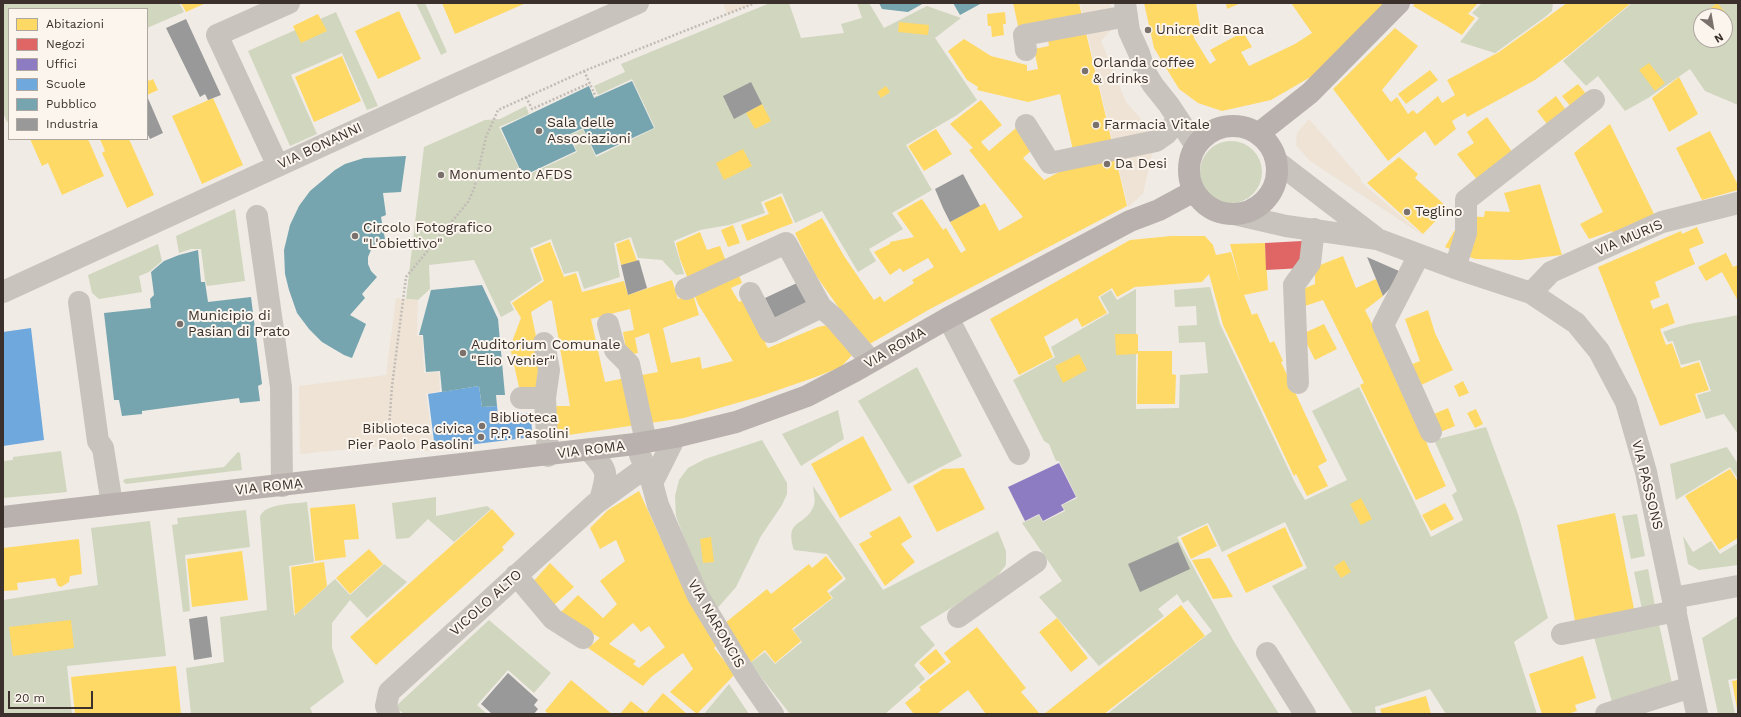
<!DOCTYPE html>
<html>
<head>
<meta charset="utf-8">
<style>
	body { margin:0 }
	#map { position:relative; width:1741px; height:717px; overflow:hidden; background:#f0ebe5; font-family:"Work Sans",sans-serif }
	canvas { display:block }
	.frame { position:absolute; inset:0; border:4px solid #3b302b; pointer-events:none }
	.legend { position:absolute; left:8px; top:8px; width:140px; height:132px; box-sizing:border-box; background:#fbf5ee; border:1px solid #aea6a0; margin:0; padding:5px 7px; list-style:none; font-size:12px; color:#3b302b }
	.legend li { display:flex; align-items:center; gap:8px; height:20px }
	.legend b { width:20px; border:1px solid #aea6a0 }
	.north { position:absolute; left:1693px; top:8px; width:40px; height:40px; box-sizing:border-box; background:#fbf5ee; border:1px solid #aea6a0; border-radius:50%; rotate:149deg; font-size:11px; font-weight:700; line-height:16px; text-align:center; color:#3b302b }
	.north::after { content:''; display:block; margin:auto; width:14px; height:18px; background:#7a716c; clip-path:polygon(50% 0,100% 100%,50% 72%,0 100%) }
	.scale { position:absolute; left:8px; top:691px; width:85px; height:18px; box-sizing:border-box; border:2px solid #3b302b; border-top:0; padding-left:5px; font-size:12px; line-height:14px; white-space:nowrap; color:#3b302b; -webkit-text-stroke:3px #fbf5ee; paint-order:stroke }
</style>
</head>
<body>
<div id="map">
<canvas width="1741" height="717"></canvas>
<div class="frame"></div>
<ul class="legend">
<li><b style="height:11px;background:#ffd966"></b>Abitazioni</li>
<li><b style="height:11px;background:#e06666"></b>Negozi</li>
<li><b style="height:11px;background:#8e7cc3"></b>Uffici</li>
<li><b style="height:11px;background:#6fa8dc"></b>Scuole</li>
<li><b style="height:11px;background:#76a5af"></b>Pubblico</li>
<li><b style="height:11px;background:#999"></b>Industria</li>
</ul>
<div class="north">N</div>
<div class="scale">20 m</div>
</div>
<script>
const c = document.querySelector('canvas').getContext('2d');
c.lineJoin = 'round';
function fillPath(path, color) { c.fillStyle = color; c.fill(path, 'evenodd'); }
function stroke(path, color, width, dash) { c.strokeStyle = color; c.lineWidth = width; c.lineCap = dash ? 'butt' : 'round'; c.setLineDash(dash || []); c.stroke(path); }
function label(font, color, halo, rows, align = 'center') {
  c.font = font + ' "Work Sans",sans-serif'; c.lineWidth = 4; c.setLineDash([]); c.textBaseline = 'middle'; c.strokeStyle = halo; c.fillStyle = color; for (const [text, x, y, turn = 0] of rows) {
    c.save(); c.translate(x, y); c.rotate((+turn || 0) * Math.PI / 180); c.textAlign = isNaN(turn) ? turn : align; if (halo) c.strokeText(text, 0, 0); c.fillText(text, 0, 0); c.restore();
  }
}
fillPath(new Path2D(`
	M 3,3 L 179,3 L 184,12 L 147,28 L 147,9 L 9,9 L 9,121 L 7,122 L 3,113 Z
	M 416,3 L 425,3 L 447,52 L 441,55 Z
	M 770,3 L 789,3 L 801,38 L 844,33 L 841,24 L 862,18 L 857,3 L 869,3 L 884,28 L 927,6 L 961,18 L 935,38 L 977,100 L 957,115 L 906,145 L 932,190 L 892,213 L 903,229 L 869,249 L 876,261 L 858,272 L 822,211 L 795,223 L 782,193 L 761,202 L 765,213 L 729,225 L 700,230 L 674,241 L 684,274 L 676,275 L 662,260 L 638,258 L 631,237 L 614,243 L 620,277 L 584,289 L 578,271 L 564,274 L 551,239 L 530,248 L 542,280 L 510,302 L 514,310 L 501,317 L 474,260 L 429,265 L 430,289 L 418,300 L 406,299 L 424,147 L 485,120 L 500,119 L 526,106 L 529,114 L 499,127 L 523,177 L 577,152 L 570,135 L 583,129 L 596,157 L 655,128 L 632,79 L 598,95 L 594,86 L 625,72 L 621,64 Z
	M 1482,3 L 1553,3 L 1552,11 L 1545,17 L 1495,53 L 1460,42 L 1479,18 L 1472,13 Z
	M 1632,3 L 1738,3 L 1738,105 L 1705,91 L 1690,69 L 1648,98 L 1625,111 L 1598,76 L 1586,86 L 1563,61 ZM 1701,16 L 1725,16 L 1725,40 L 1701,40 Z
	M 336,12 L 378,106 L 367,110 L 342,53 L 291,75 L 317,134 L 290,146 L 248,51 Z
	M1200 172a31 31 0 1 1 62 0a31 31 0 1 1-62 0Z
	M 235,209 L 245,281 L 207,286 L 205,280 L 201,249 L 191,249 L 179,253 L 176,236 Z
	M 158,244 L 162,261 L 149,272 L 139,276 L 142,292 L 99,299 L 92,293 L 88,275 Z
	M 1210,287 L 1220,324 L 1295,483 L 1305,500 L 1347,480 L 1312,411 L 1359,387 L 1431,537 L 1463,520 L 1452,495 L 1457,491 L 1434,440 L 1486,427 L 1518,514 L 1548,618 L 1514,642 L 1537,714 L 1446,714 L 1430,689 L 1375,707 L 1376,714 L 1353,714 L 1272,586 L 1307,568 L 1285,522 L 1222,552 L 1208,523 L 1177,537 L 1233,640 L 1279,714 L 1107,714 L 1212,631 L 1188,600 L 1183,603 L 1177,594 L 1158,609 L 1164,616 L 1099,666 L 1039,597 L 1062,581 L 1022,523 L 1039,515 L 1043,522 L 1065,511 L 1062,505 L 1077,498 L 1059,461 L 1056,461 L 1049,444 L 1044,441 L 1013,380 L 1055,357 L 1051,347 L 1109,313 L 1100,297 L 1111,290 L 1117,300 L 1136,289 L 1136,409 L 1179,408 L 1180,375 L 1208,373 L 1205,342 L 1179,343 L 1178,326 L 1197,325 L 1196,306 L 1175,307 L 1174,290 Z
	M 1738,315 L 1738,434 L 1724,414 L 1706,419 L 1697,395 L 1711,391 L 1700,360 L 1681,365 L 1673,341 L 1668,342 L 1663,332 C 1687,322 1713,321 1738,315 Z
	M 917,367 L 962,456 L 908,484 L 858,401 Z
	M 838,410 L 844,439 L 801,466 L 782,434 Z
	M 762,440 L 787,483 L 787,494 L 782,505 L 761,536 L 736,587 L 715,611 L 703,587 L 676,516 L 675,496 L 679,480 L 688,468 L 705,459 Z
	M 1727,447 L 1738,464 L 1738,479 L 1730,467 L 1676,500 L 1670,464 Z
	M 61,451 L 67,492 L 3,498 L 3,461 L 13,460 L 13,457 Z
	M 238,452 L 240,453 L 242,470 L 126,484 L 123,481 L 125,479 L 224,467 Z
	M 813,486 L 883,590 L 998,531 L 1006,551 L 1006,565 L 993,582 L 920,627 L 935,645 L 914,665 L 925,679 L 885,714 L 790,714 L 750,663 L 765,652 L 775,664 L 802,642 L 793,630 L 833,598 L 829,593 L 846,579 L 827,554 L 794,550 C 784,517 806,528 814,505 C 816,500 813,492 813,486 Z
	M 436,497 L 436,516 L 487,506 L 491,509 L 454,542 L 428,519 L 409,538 L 396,539 L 392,503 Z
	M 307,502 L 314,562 L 289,566 L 294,616 L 335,579 L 350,595 L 384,564 L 407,582 L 367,618 L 350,600 L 332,623 L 332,648 L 344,682 L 310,708 L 313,714 L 191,714 L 186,668 L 224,662 L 220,617 L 267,610 L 260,517 C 264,503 294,504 307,502 Z
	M 246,510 L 250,547 L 185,555 L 190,611 L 183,612 L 172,525 L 178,524 L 177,518 Z
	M 1637,514 L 1645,556 L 1631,559 L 1622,516 Z
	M 150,521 L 166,656 L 67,666 L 72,714 L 3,714 L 3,600 L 98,585 L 91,528 Z
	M 1683,536 L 1693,552 L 1711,541 L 1720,554 L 1738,543 L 1738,565 L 1699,570 L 1688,564 Z
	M 1648,569 L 1655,606 L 1642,609 L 1634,572 Z
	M 1738,616 L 1738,678 L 1728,680 L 1735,714 L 1718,714 L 1702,638 Z
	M 489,620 L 551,673 L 534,693 L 508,670 L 477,705 L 487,714 L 404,714 L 395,707 Z
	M 1659,624 L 1673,688 L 1613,706 L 1594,637 Z
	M 729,684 L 749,714 L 704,714 Z`), '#d1d6bf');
fillPath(new Path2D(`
	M 723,3 L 755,3 L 727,14 Z
	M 1080,3 L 1110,3 L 1116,25 L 1101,41 L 1126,102 L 1140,118 L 1150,134 L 1153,150 L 1143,194 L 1128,207 Z
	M 1309,119 L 1362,180 L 1360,181 L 1424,236 L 1310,161 L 1296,145 L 1297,133 Z
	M 396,298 L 418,300 L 417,336 L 422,336 L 424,373 L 439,372 L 440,391 L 426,394 L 434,450 L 427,451 L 391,445 L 300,454 L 299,386 L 386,375 Z`), '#eee3d5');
fillPath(new Path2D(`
	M 181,3 L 206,3 L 186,12 Z
	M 442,3 L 526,3 L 455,34 Z
	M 1013,3 L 1079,3 L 1127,206 L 930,309 L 868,345 L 846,318 L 815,274 L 795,233 L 822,218 L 844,256 L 874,300 L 880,296 L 884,302 L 914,283 L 912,280 L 934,267 L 928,258 L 903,272 L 900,268 L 890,275 L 874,252 L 890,244 L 890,242 L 914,237 L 897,213 L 922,199 L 943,230 L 946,228 L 961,253 L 966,250 L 950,222 L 985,203 L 999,231 L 1023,217 L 969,150 L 973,148 L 950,124 L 981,100 L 1002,125 L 981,142 L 989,151 L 1016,128 L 1033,149 L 1023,158 L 1044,180 L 1076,163 L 1060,94 L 1028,102 L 977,90 L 978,87 L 967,80 L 948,51 L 964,39 L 991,56 L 1027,65 L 1027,71 L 1038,69 L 1034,49 L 1049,46 L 1045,26 L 1019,30 Z
	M 1144,3 L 1196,3 L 1200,26 L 1193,29 L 1194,38 L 1210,64 L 1216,60 L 1210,50 L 1243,32 L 1252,47 L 1241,52 L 1249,66 L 1295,44 L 1312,33 L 1291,3 L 1389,3 L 1314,75 L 1271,100 L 1222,111 L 1198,103 L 1179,89 L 1154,48 Z
	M 1226,3 L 1241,3 L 1227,9 Z
	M 1415,3 L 1478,3 L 1468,14 L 1475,18 L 1462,35 L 1413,6 Z
	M 1567,3 L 1631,3 L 1571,53 L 1535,80 L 1467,117 L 1465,113 L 1452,121 L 1456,129 L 1435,146 L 1425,131 L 1388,161 L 1333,89 L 1395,28 L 1418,46 L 1382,90 L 1391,102 L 1397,97 L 1408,114 L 1413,110 L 1417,114 L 1438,96 L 1442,103 L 1455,95 L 1447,80 L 1499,52 Z
	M 1717,3 L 1726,13 L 1722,16 L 1701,16 Z
	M 399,11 L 421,59 L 378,79 L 355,31 Z
	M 1005,12 L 1006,24 L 1003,24 L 1004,35 L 992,37 L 991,26 L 988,26 L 987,14 Z
	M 318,14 L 327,31 L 301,43 L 293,26 Z
	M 899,22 L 929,25 L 928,35 L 898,32 Z
	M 342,56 L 361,101 L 314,122 L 295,77 Z
	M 1649,63 L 1665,83 L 1655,91 L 1639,70 Z
	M 1430,70 L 1438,80 L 1406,104 L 1398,94 Z
	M 147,77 L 149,81 L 153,79 L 158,90 L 147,95 Z
	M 1679,77 L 1698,114 L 1669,132 L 1652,98 Z
	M 1578,84 L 1587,95 L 1571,107 L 1562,96 Z
	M 886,86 L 890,92 L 881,98 L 877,92 Z
	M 1556,96 L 1566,110 L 1547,124 L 1537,111 Z
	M 213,98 L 243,165 L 202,184 L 172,116 Z
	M 762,104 L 771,121 L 755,129 L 746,113 Z
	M 1487,117 L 1513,153 L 1478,181 L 1457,154 L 1474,143 L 1467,132 Z
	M 1610,124 L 1655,216 L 1614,234 L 1612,231 L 1589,239 L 1580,224 L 1603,212 L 1574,153 Z
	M 936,129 L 952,154 L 924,171 L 908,146 Z
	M 1710,131 L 1738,185 L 1738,190 L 1702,200 L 1676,148 Z
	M 30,139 L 88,139 L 104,176 L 62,195 L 48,163 L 42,166 Z
	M 100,139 L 129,139 L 154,195 L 127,208 L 102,153 L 105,151 Z
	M 743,149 L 752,166 L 724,180 L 716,163 Z
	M 1399,157 L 1418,174 L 1415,178 L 1448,208 L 1423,234 L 1367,183 Z
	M 1540,184 L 1562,255 L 1520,260 L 1475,259 L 1445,247 L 1463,216 L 1484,217 L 1485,211 L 1510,212 L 1504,193 Z
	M 781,196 L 793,223 L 747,241 L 741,225 L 769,214 L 764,203 Z
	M 733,225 L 740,243 L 728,247 L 721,230 Z
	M 1697,227 L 1704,243 L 1689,249 L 1695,264 L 1655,282 L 1660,297 L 1650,301 L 1653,309 L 1668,303 L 1675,323 L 1660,329 L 1666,345 L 1672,343 L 1681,368 L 1699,362 L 1709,390 L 1695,394 L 1701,412 L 1660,426 L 1598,267 L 1681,231 L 1682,234 Z
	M 700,232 L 707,250 L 720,246 L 727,264 L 734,262 L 742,283 L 731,288 L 739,302 L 743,300 L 767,342 L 765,343 L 768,348 L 818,327 L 833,324 L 852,355 L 841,367 L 813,378 L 758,397 L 684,418 L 555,437 L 555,406 L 570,406 L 552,301 L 550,300 L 531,312 L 543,370 L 540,388 L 519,387 L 510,347 L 521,318 L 512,303 L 544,281 L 533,249 L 550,242 L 564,277 L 576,273 L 582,292 L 624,281 L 628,295 L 672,280 L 678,299 L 693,294 L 699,315 L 663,328 L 671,363 L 700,357 L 702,369 L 733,361 L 698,304 L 680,259 L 676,243 ZM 630,309 L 634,330 L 623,332 L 627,355 L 638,353 L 635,338 L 649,333 L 658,372 L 605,382 L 591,319 Z
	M 1171,236 L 1205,236 L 1213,245 L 1216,255 L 1231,252 L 1241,285 L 1230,244 L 1265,243 L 1268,290 L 1244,295 L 1252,315 L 1257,313 L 1270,343 L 1274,341 L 1283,361 L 1281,362 L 1327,461 L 1318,466 L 1328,486 L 1307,496 L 1296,474 L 1294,476 L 1223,325 L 1209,274 L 1202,282 L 1135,287 L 1117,297 L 1112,288 L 1098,297 L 1107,313 L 1082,327 L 1077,318 L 1044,337 L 1053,357 L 1019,375 L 990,319 L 1130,240 Z
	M 629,239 L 637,261 L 621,265 L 616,244 Z
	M 1726,253 L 1733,267 L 1738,265 L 1738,301 L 1722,272 L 1706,281 L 1698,267 Z
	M 1343,256 L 1356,288 L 1376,279 L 1383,296 L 1365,310 L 1412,403 L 1429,449 L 1446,486 L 1416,500 L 1360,385 L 1364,383 L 1323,300 L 1305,306 L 1303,289 L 1315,284 L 1315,267 Z
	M 1428,310 L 1435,333 L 1453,370 L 1417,387 L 1407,366 L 1420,361 L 1405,319 Z
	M 1324,324 L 1337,349 L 1315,360 L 1302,334 Z
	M 1115,334 L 1138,334 L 1138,351 L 1172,351 L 1172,374 L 1176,375 L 1175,404 L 1137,404 L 1138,354 L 1116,355 Z
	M 1079,354 L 1087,370 L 1063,383 L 1055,366 Z
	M 1463,381 L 1469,393 L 1459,397 L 1454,386 Z
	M 1448,408 L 1455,426 L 1436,434 L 1429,416 Z
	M 1476,409 L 1483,424 L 1475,428 L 1467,413 Z
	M 863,436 L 892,490 L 840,518 L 811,464 Z
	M 964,468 L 985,509 L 937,532 L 913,486 L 943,469 Z
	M 1730,469 L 1738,482 L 1738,538 L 1719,550 L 1685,496 Z
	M 639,491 L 678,576 L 717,645 L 714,648 L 735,674 L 697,714 L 670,692 L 693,669 L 683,653 L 651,677 L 643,686 L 588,648 L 600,638 L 560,613 L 578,595 L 603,618 L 617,604 L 600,581 L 625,561 L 616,540 L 600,549 L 590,528 L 608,510 ZM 633,623 L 641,632 L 649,626 L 665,647 L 639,668 L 633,664 L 636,661 L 609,644 Z
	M 1361,498 L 1372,519 L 1361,525 L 1350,504 Z
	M 1445,503 L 1454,519 L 1431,531 L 1422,515 Z
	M 355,504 L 359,539 L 344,540 L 346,557 L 315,561 L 310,508 Z
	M 492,509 L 515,534 L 502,547 L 504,550 L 376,665 L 350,637 Z
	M 1615,513 L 1634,609 L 1575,621 L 1557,525 Z
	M 900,516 L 912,537 L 901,544 L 915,562 L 885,586 L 859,544 L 872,537 L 869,533 Z
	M 1207,525 L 1217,546 L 1191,559 L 1181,538 Z
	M 1285,527 L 1303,566 L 1246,593 L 1227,555 Z
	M 711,537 L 714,562 L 703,563 L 700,539 Z
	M 79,539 L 82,574 L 70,576 L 69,582 L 61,587 L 58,586 L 55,578 L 17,583 L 18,590 L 3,591 L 3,548 Z
	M 369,549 L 383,564 L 350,594 L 336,578 Z
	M 242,551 L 248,600 L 192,607 L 187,559 Z
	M 826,556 L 843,578 L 827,591 L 832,598 L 792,629 L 801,641 L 775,663 L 765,650 L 751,662 L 727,631 L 725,623 L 767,589 L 771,594 L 809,564 L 812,568 Z
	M 1210,558 L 1233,597 L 1213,599 L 1192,560 Z
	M 1344,560 L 1351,572 L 1341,578 L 1334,567 Z
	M 324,562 L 327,586 L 295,615 L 291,567 Z
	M 550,563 L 574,587 L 553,606 L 531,584 Z
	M 1181,605 L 1205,636 L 1104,714 L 1044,714 Z
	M 1057,618 L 1088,658 L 1071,672 L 1039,632 Z
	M 71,620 L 74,648 L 13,656 L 9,627 Z
	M 977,627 L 1026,688 L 1021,692 L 1040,714 L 986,714 L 968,690 L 937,714 L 914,714 L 905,703 L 921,690 L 919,687 L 951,662 L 944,653 Z
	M 936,649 L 946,662 L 930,675 L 919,663 Z
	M 1583,656 L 1596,698 L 1575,705 L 1577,711 L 1568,714 L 1542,714 L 1529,674 Z
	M 176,666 L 181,714 L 75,714 L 71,677 Z
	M 571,680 L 612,714 L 549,714 L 545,711 Z
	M 1738,680 L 1738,709 L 1737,709 L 1732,681 Z
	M 663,693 L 687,714 L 620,714 L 631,701 L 646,713 Z
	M 1426,696 L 1431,714 L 1382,714 L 1380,709 Z`), '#ffd966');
fillPath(new Path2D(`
	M 1302,241 L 1303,268 L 1266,270 L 1265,243 Z`), '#e06666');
fillPath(new Path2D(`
	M 1059,463 L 1076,497 L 1061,505 L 1064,510 L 1043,521 L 1039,514 L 1025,521 L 1008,487 Z`), '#8e7cc3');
fillPath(new Path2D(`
	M 31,328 L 44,440 L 3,446 L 3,332 Z
	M 479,386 L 482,407 L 497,406 L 498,415 L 530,413 L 533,437 L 435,449 L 428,394 Z`), '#6fa8dc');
fillPath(new Path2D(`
	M 879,3 L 924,3 L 908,12 L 882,9 Z
	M 953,3 L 982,3 L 960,15 Z
	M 632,81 L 654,128 L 596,155 L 583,128 L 568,135 L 576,151 L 523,176 L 501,128 L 589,86 L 594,98 Z
	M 406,156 L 401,192 L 383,193 L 386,215 L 381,217 L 385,239 L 375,244 L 371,250 L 368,257 L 368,264 L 371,271 L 377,277 L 362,294 L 365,298 L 350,315 L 366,324 L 352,358 L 344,355 L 322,342 L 309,329 L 297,313 L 289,290 L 285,274 L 284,250 L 290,225 L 299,206 L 310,191 L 335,170 L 345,164 L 364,158 Z
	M 198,250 L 201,282 L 205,282 L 208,302 L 251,297 L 262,384 L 258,386 L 260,401 L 240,403 L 239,398 L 142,411 L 142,414 L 122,416 L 119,400 L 114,400 L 104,313 L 151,308 L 150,299 L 154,295 L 151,272 L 164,261 L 179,255 Z
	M 482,285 L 498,319 L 505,395 L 496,395 L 497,406 L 482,407 L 479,386 L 442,392 L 440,371 L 426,372 L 423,335 L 419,335 L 431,290 Z`), '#76a5af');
fillPath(new Path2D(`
	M 186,19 L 221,95 L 208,100 L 205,94 L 200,97 L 166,28 Z
	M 751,82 L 762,104 L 734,119 L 723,96 Z
	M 147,96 L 163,133 L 150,139 L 147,133 Z
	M 963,174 L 980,206 L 950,222 L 943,208 L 935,189 Z
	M 1367,257 L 1399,271 L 1392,286 L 1383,296 Z
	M 639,260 L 647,288 L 628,295 L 621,265 Z
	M 797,283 L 807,302 L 775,318 L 765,298 Z
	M 1178,542 L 1190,569 L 1140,592 L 1128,564 Z
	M 207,616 L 212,657 L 194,660 L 189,619 Z
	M 508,673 L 538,700 L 534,705 L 538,709 L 534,714 L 492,714 L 481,704 Z`), '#999');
stroke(new Path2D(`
	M 584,71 L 596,97
	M 526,97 L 532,109 L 590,83
	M 389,428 L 392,386 L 406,277 L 468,202 L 474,189 L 486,137 L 498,110 L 584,71 L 755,3`), '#c2bbb6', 2.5, [2, 2]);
stroke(new Path2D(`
	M 1125,3 L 1129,31 L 1139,53 L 1145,72 L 1153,85 L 1169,105 L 1196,146
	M 1026,50 L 1024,35 L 1127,16
	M 1026,125 L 1050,163 L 1156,141 L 1166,134 L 1178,120
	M 1276,161 L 1375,237
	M 278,166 L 217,35 L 289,3
	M 1234,214 L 1286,226 L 1377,239 L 1455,268 L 1531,293 L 1576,323 L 1599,351 L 1626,402 L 1646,472 L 1697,714
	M 257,216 L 281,387 L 282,486
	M 1419,255 L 1383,325 L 1431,432
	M 1455,268 L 1466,233 L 1466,200 L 1594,100
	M 686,289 L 786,243 L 821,307 L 834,318 L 871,361
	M 3,292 L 450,87 L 638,3
	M 750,293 L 770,332 L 821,307
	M 1531,293 L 1551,272 L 1662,222 L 1738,203
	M 79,302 L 98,441 L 103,448 L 112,504
	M 948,318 L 1019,454
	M 608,324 L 615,350 L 629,364 L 646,442
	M 544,343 L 549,370 L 545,398
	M 1298,383 L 1294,285 L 1310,263 L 1314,229
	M 521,398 L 545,398 L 548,456
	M 589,450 C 609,472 608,472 600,500
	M 640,455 L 652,483 L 658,505 L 698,596 L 746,675 L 773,714
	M 652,483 L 675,437
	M 516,575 L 553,619 L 583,638
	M 1673,598 L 1738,586
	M 958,617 L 1036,562
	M 1562,634 L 1676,611
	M 1267,653 L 1305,714
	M 389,714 L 386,706 L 389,692 L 595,504 L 646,467
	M 1606,714 L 1691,687`), '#c9c3be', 22);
stroke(new Path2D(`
	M1189 170a44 44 0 1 1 88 0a44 44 0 1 1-88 0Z
	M 1258,134 L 1310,93 L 1399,3
	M 3,517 L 635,444 L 675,437 L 736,422 L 807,396 L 855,371 L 948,318 L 1130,221 L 1159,210 L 1194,191`), '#b8b1ad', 22);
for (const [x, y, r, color] of [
	[1148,30,4,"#7a716c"],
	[1085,71,4,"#7a716c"],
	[1096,125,4,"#7a716c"],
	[539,131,4,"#7a716c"],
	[1107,164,4,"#7a716c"],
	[441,175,4,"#7a716c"],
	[1407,212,4,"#7a716c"],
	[355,236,4,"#7a716c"],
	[180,324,4,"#7a716c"],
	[463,353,4,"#7a716c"],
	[482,426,4,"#7a716c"],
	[481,437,4,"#7a716c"]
]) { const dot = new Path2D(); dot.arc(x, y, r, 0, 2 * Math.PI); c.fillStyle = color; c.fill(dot); stroke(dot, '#fbf5ee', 1.5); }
label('14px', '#3b302b', '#fbf5ee', [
	["Unicredit Banca",1156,30],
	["Orlanda coffee",1093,63],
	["& drinks",1093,79],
	["Sala delle",547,123],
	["Associazioni",547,139],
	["Farmacia Vitale",1104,125],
	["Da Desi",1115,164],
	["Monumento AFDS",449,175],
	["Teglino",1415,212],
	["Circolo Fotografico",363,228],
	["\"L'obiettivo\"",363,244],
	["Municipio di",188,316],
	["Pasian di Prato",188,332],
	["Auditorium Comunale",471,345],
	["\"Elio Venier\"",471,361],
	["Biblioteca",490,418],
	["P.P. Pasolini",490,434],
	["Biblioteca civica",473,429,"right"],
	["Pier Paolo Pasolini",473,445,"right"]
], 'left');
label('14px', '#3b302b', '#fbf5ee', [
	["VIA BONANNI",320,146,-25],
	["VIA MURIS",1629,238,-23],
	["VIA ROMA",895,348,-30],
	["VIA ROMA",591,450,-7],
	["VIA PASSONS",1647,485,76],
	["VIA ROMA",269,487,-6],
	["VICOLO ALTO",486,603,-42],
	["VIA NARONCIS",716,624,60]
]);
</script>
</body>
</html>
